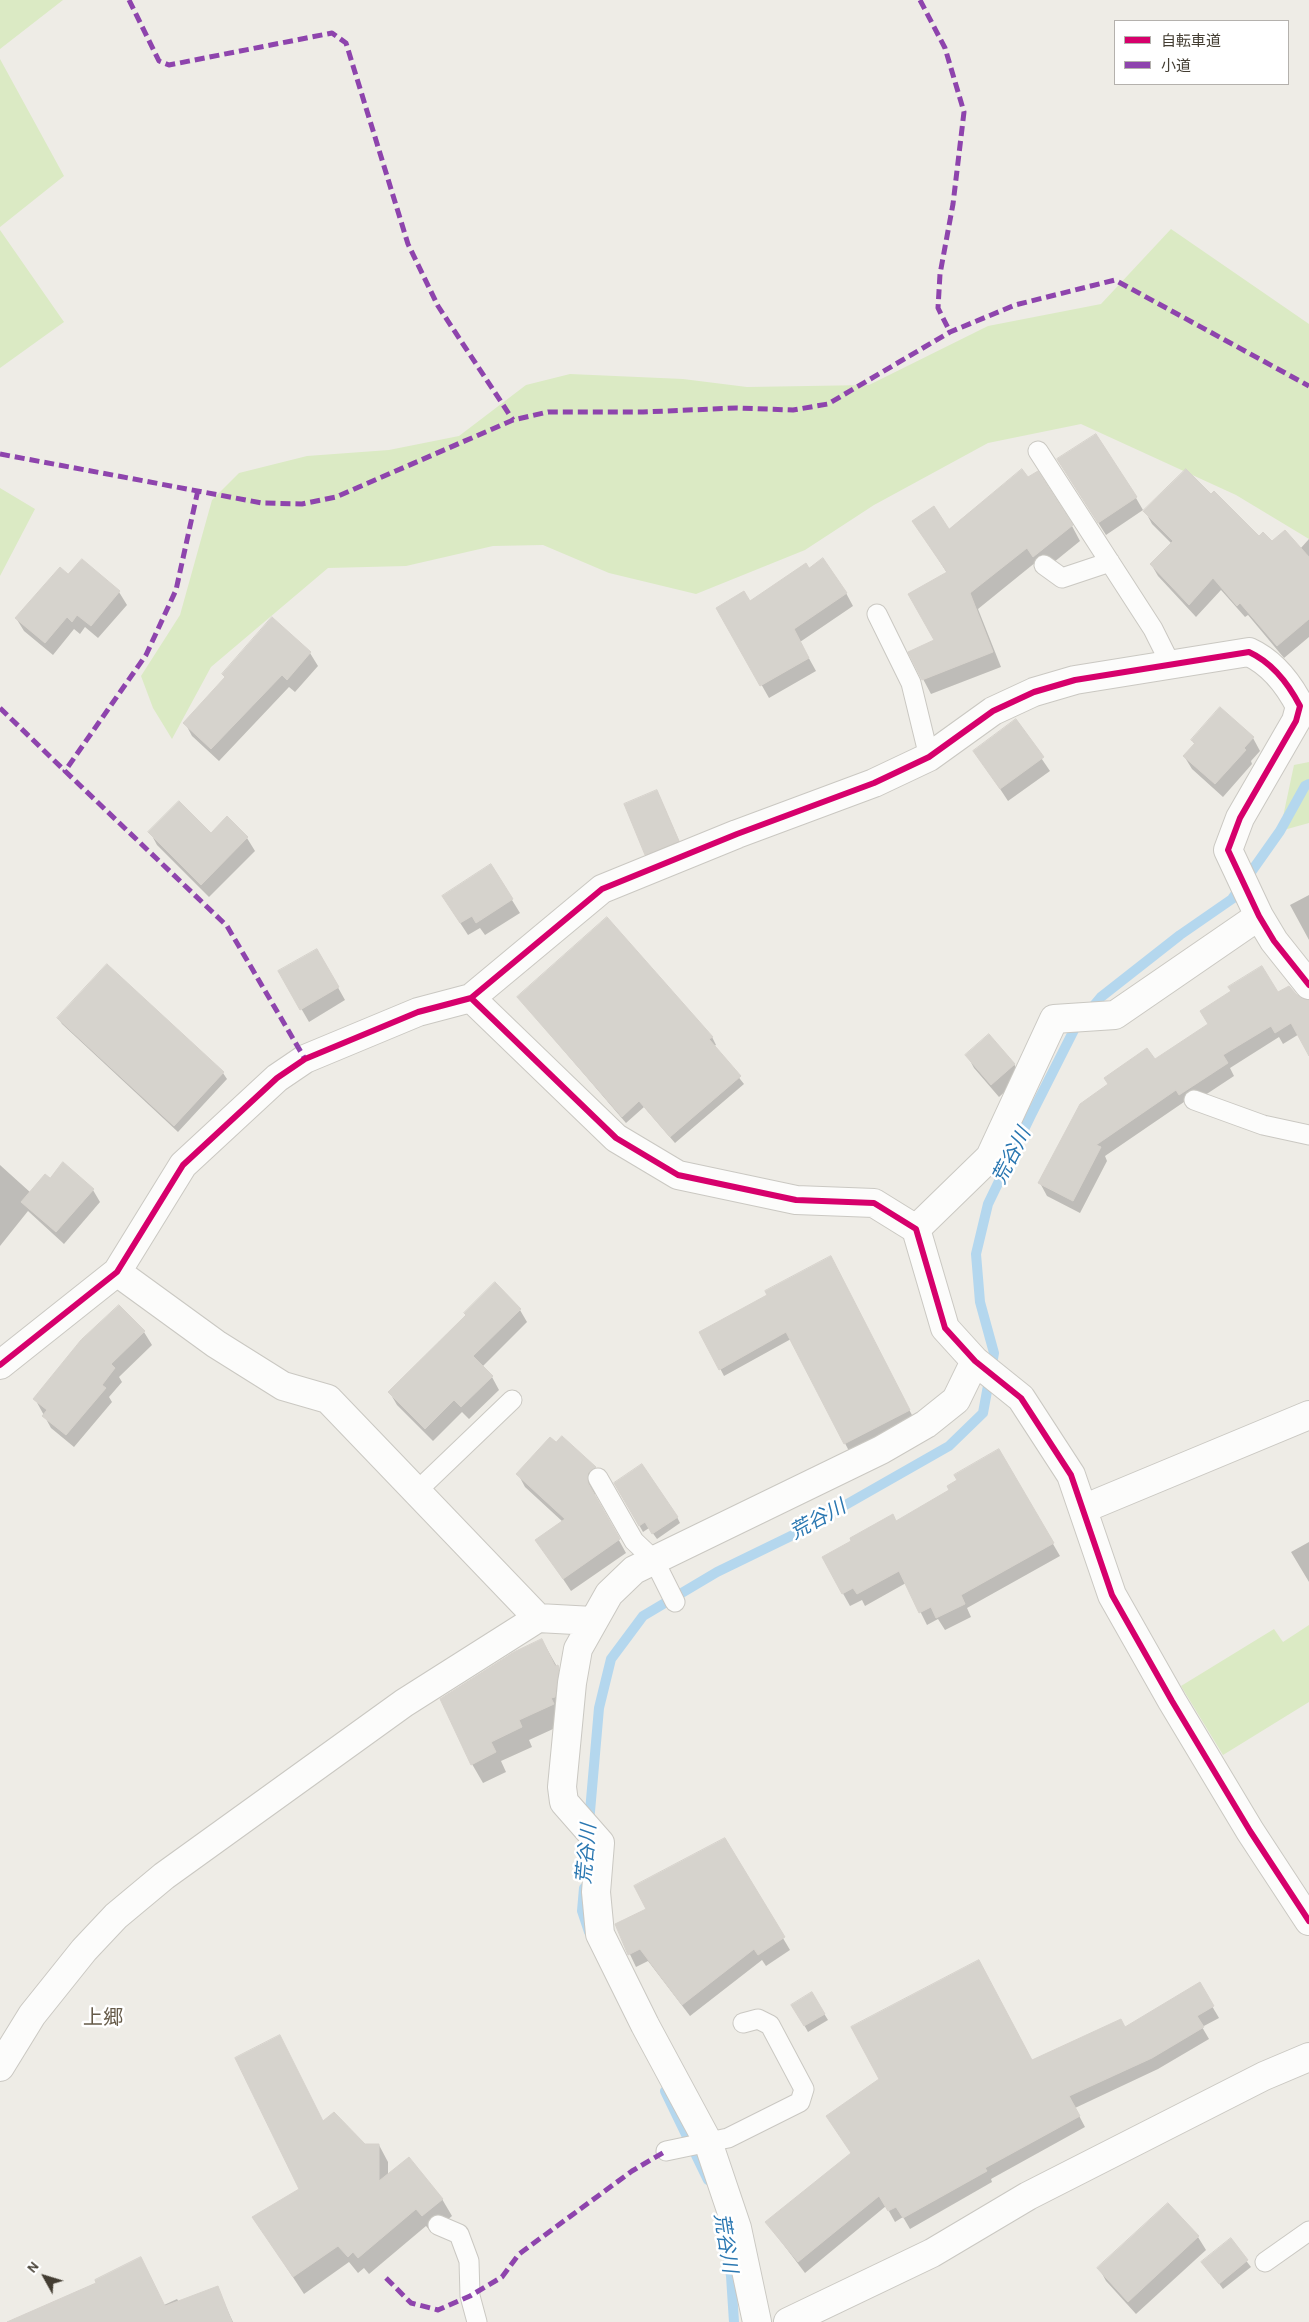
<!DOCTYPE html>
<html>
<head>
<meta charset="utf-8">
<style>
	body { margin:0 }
	#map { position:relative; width:1309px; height:2322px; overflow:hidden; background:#eeece6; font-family:Karla,"Noto Sans JP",sans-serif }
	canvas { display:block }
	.legend { position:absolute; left:1114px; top:20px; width:175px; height:65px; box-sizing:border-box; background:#fff; border:1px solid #b4b1ad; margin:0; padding:6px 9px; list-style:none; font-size:15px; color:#433d32 }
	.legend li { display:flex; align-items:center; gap:10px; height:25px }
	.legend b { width:25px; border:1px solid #b4b1ad }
	.north { position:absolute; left:20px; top:2252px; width:50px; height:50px; -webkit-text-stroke:4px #fff; paint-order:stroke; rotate:309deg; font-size:14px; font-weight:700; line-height:20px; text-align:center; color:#433d32 }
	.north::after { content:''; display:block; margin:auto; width:18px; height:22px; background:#433d32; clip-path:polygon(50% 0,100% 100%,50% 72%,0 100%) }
</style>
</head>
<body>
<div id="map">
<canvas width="1309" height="2322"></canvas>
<ul class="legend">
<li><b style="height:6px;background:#d6006c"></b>自転車道</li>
<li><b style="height:6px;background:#8e44ad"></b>小道</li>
</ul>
<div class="north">N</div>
</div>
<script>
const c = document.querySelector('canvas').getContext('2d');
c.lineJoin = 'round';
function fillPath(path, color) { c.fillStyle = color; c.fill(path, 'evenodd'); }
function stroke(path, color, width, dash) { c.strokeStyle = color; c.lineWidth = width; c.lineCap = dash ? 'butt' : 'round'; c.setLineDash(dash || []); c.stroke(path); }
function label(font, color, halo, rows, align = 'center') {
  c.font = font + ' Karla,"Noto Sans JP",sans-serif'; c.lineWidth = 5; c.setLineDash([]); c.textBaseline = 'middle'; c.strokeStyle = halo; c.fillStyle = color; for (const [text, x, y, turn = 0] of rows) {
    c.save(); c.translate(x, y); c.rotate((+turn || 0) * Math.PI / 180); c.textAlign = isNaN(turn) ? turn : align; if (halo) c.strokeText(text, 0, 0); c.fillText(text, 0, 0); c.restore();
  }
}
fillPath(new Path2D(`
	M 0,0 L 63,0 L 0,49 Z
	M 0,59 L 64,176 L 0,227 Z
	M 1171,229 L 1309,324 L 1309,539 L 1236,495 L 1081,424 L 988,443 L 874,505 L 805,550 L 696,594 L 609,573 L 543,545 L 493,546 L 406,566 L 328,568 L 211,667 L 172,739 L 153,708 L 141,676 L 180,615 L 212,500 L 239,473 L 307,456 L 389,450 L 459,436 L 526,385 L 570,374 L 683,379 L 747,387 L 869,385 L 988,326 L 1101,304 Z
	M 0,230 L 64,322 L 0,368 Z
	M 0,488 L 35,509 L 0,576 Z
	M 1309,762 L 1309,823 L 1280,831 L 1294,765 Z
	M 1309,1625 L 1309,1702 L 1223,1755 L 1181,1686 L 1274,1629 L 1283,1642 Z`), '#dbeac4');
fillPath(new Path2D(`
	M 1066,472 L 1136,498 L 1143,510 L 1106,535 Z
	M 1211,496 L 1258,538 L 1300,549 L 1309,539 L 1309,637 L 1284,658 L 1248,615 L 1245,617 L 1221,590 L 1196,617 L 1158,576 L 1151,564 L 1172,544 L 1152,524 L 1145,511 Z
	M 914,521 L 949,530 L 1072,526 L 1080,541 L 1043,571 L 1036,562 L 978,609 L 1001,667 L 931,694 L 923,679 L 936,641 L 947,573 Z
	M 82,561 L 119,592 L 127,605 L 98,638 L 85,627 L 80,634 L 74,629 L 53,655 L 24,631 L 16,618 L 69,576 Z
	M 809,569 L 846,593 L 853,606 L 800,642 L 816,671 L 769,698 L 718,608 L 749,602 Z
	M 272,619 L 310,653 L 318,666 L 295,692 L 289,687 L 219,761 L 192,736 L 185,723 L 226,679 L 223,674 Z
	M 1016,721 L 1050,771 L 1008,801 L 975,751 Z
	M 1253,738 L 1260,751 L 1251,761 L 1252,764 L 1223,797 L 1192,769 L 1184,756 L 1195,745 L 1192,740 Z
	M 657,791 L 685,854 L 654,867 L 646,854 Z
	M 227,818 L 247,838 L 255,851 L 209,897 L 157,845 L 150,832 L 211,835 Z
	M 491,866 L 520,913 L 485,935 L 480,928 L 468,935 L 451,909 Z
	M 1309,895 L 1309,940 L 1290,905 Z
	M 317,950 L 345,1000 L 309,1022 L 280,972 Z
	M 107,966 L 223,1073 L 227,1079 L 178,1132 L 62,1024 L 58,1018 Z
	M 1278,994 L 1309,1001 L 1309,1028 L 1283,1044 L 1279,1037 L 1230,1068 L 1234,1076 L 1187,1107 L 1184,1102 L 1105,1156 L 1107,1161 L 1080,1213 L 1047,1196 L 1040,1183 L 1154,1061 Z
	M 518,997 L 712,1037 L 716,1045 L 714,1046 L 744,1084 L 675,1143 L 644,1107 L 626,1123 Z
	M 967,1055 L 1014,1064 L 1021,1077 L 999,1097 L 974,1068 Z
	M 0,1165 L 31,1193 L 50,1179 L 93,1190 L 100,1202 L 64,1244 L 28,1211 L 0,1246 Z
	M 833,1263 L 913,1417 L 849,1451 L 791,1339 L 724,1376 L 701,1332 Z
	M 119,1306 L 144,1332 L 152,1345 L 119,1377 L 122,1382 L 109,1397 L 112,1402 L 74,1447 L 51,1428 L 35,1399 Z
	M 520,1310 L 527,1322 L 482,1367 L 492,1377 L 499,1390 L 469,1419 L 462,1412 L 433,1441 L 397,1405 L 390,1393 Z
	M 562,1438 L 595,1468 L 602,1481 L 595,1486 L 595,1497 L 626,1553 L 571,1591 L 537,1540 L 563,1522 L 525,1487 L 518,1474 Z
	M 999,1451 L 1060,1556 L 967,1608 L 971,1617 L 945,1630 L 938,1619 L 927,1625 L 906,1583 L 865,1606 L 862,1600 L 850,1606 L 823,1558 L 896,1522 L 951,1491 Z
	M 615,1483 L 677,1517 L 680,1523 L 657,1539 L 649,1528 L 643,1532 Z
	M 1309,1542 L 1309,1582 L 1291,1552 Z
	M 542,1640 L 569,1688 L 564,1724 L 529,1740 L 532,1747 L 501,1761 L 506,1772 L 483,1783 L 472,1764 Z
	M 725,1840 L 790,1950 L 766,1966 L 762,1960 L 690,2016 L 648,1961 L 636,1967 L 616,1925 L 648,1909 Z
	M 1199,1984 L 1219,2018 L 1202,2027 L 1209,2039 L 1158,2069 L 1075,2108 L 1085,2127 L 991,2179 L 992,2182 L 910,2229 L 903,2217 L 895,2222 L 886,2206 L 805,2273 L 767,2223 L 1032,2061 L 1125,2028 Z
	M 812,1994 L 828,2020 L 808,2032 L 793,2005 Z
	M 324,2123 L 364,2145 L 379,2145 L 388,2162 L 388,2175 L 442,2199 L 452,2216 L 432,2233 L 426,2226 L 369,2274 L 364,2268 L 358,2273 L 349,2262 L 304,2294 L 254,2218 L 300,2190 Z
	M 1168,2205 L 1198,2237 L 1206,2250 L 1136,2314 L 1106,2281 L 1099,2268 Z
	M 1230,2240 L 1251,2267 L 1223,2289 L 1203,2262 Z
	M 217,2287 L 233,2322 L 55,2322 L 164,2305 L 177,2299 L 179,2302 Z`), '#0003');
stroke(new Path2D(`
	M 589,1823 L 599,1708 L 611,1659 L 643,1616 L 717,1572 L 791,1536 L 949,1446 L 983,1413 L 994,1353 L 980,1302 L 976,1254 L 988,1204 L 1031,1115 L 1075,1028 L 1101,997 L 1180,935 L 1232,899 L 1280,831 L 1305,786 L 1309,784
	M 584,1888 L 582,1911 L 589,1932
	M 665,2091 L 708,2180
	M 721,2217 L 731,2276 L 734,2322`), '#b4d7ee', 10);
const building = new Path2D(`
	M 1096,434 L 1137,497 L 1098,523 L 1057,459 Z
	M 1022,469 L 1028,477 L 1038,471 L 1073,525 L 1033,557 L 1027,548 L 970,593 L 993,652 L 922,680 L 908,652 L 934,640 L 908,594 L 947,572 L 912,521 L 934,506 L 949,529 Z
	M 1186,469 L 1211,494 L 1214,491 L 1259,536 L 1263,532 L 1272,541 L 1285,530 L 1309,557 L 1309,619 L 1277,646 L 1240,603 L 1237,606 L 1213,578 L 1189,605 L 1150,564 L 1173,541 L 1143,511 Z
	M 823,558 L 847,593 L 794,629 L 809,658 L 760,686 L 716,608 L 744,591 L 750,601 L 806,563 L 809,568 Z
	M 82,559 L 120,591 L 91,626 L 77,615 L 72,622 L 67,617 L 45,643 L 15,618 L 60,567 L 68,574 Z
	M 272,617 L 311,652 L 287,680 L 282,675 L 211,749 L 183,723 L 225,677 L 222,674 Z
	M 1220,707 L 1254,737 L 1244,748 L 1246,750 L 1215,784 L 1183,756 L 1195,743 L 1191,740 Z
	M 1016,719 L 1044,757 L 1000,789 L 973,751 Z
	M 657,790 L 679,841 L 645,855 L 624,804 Z
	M 179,801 L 211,833 L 227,816 L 248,837 L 201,885 L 148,832 Z
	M 491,864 L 513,899 L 476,923 L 472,916 L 460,923 L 442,896 Z
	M 607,917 L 713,1037 L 709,1039 L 741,1076 L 670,1137 L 639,1101 L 622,1117 L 517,997 Z
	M 317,949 L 339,987 L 300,1010 L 278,971 Z
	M 107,964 L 224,1072 L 174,1126 L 57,1018 Z
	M 1262,966 L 1278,992 L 1289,986 L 1297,995 L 1309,1000 L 1309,1056 L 1291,1023 L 1275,1033 L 1271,1026 L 1223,1055 L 1228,1063 L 1179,1095 L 1176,1090 L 1096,1145 L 1101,1147 L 1073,1201 L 1038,1183 L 1080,1104 L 1108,1084 L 1104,1078 L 1147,1048 L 1155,1059 L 1208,1024 L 1200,1011 L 1231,991 L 1228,987 Z
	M 989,1034 L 1015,1064 L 991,1085 L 965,1055 Z
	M 63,1162 L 94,1189 L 56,1232 L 21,1202 L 45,1174 L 50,1178 Z
	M 831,1256 L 910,1410 L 844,1444 L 786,1332 L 719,1370 L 699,1332 L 767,1295 L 765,1291 Z
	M 495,1282 L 521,1309 L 473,1356 L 493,1376 L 461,1407 L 454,1400 L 425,1429 L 388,1392 L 466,1315 L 464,1313 Z
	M 119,1305 L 145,1331 L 111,1364 L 115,1368 L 102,1385 L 106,1388 L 66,1435 L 42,1416 L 47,1410 L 33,1399 L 81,1340 Z
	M 562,1436 L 596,1467 L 588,1473 L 588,1483 L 620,1539 L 563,1579 L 535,1540 L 565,1519 L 516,1474 L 550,1437 L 556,1442 Z
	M 999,1449 L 1054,1543 L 961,1595 L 965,1604 L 936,1618 L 931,1607 L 919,1613 L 899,1571 L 857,1594 L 853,1588 L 842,1594 L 822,1557 L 851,1541 L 850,1538 L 893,1514 L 896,1521 L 949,1490 L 947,1486 L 957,1480 L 954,1475 Z
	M 642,1464 L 678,1517 L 652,1534 L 645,1522 L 639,1526 L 614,1483 Z
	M 542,1639 L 555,1666 L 558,1665 L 559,1668 L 555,1697 L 551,1698 L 554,1704 L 519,1720 L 522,1727 L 491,1742 L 496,1752 L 471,1765 L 440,1699 L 514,1652 Z
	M 725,1838 L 785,1937 L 758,1955 L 754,1949 L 682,2005 L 640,1949 L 628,1955 L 615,1924 L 646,1909 L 634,1886 Z
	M 979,1960 L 1032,2060 L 1121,2019 L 1125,2027 L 1200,1982 L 1214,2006 L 1197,2016 L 1204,2027 L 1152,2058 L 1069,2096 L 1080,2116 L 985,2168 L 987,2171 L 903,2218 L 896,2207 L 888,2211 L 879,2196 L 798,2262 L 765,2222 L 851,2153 L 826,2116 L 879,2079 L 851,2027 Z
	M 812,1992 L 825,2014 L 804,2026 L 791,2005 Z
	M 280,2035 L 323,2121 L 334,2112 L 365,2144 L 379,2144 L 379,2181 L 409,2157 L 443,2199 L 422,2216 L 416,2209 L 358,2258 L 353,2252 L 348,2257 L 338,2246 L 293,2277 L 252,2217 L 299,2189 L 235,2058 Z
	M 1168,2203 L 1199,2236 L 1128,2302 L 1097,2268 Z
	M 1231,2238 L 1248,2260 L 1219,2284 L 1201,2262 Z
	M 141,2257 L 165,2306 L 218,2286 L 232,2322 L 7,2322 L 96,2283 L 95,2280 Z`);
fillPath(building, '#d6d3cd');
stroke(building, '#d6d2cc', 1);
const service = new Path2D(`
	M 1038,451 L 1153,629 L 1171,665
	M 1044,565 L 1062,578 L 1110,562
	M 877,614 L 911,683 L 929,757
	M 1194,1100 L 1263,1125 L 1309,1135
	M 598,1478 L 634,1541 L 654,1560 L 675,1602
	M 417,1491 L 512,1400
	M 666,2151 L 728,2138 L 800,2102 L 804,2089 L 770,2025 L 758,2019 L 743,2023
	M 438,2225 L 459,2234 L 469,2261 L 470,2296 L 477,2322
	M 1265,2262 L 1309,2231`);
const minor = new Path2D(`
	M 471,998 L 616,1138 L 678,1175 L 796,1200 L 874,1203 L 916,1229 L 945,1328 L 975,1361 L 1021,1398 L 1071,1475 L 1112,1595 L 1172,1701 L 1250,1831 L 1309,1921
	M 916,1229 L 990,1157 L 1054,1019 L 1115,1015 L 1259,916
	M 117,1272 L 216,1344 L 283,1386 L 328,1399 L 538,1618
	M 0,1365 L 117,1272 L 183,1165 L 277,1078 L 305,1059 L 418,1012 L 471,998 L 602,889 L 737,834 L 874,783 L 929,757 L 993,711 L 1034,692 L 1075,680 L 1249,652 C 1273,663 1288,683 1300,706 L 1296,721 L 1240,818 L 1228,850 L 1259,916 L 1274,941 L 1309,985
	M 1083,1509 L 1309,1415
	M 0,2067 L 32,2015 L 84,1950 L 116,1916 L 164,1876 L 404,1703 L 538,1618 L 593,1621
	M 757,2322 L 737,2228 L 708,2142 L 645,2025 L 600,1934 L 596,1892 L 600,1843 L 564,1802 L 562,1787 L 572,1683 L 578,1649 L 609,1594 L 634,1570 L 881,1450 L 926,1424 L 956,1400 L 975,1361`);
const tertiary = new Path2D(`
	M 788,2322 L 932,2253 L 1028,2196 L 1264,2076 L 1309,2057`);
stroke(service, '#cac8c2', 21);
stroke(minor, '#cac8c2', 30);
stroke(tertiary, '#cac8c2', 30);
stroke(service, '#fcfcfb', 19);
stroke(minor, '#fcfcfb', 28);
stroke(tertiary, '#fcfcfb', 28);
stroke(new Path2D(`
	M 129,0 L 159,61 L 169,65 L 332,33 L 346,43 L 408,244 L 438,306 L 513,420
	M 920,0 L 945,48 L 964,112 L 953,204 L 940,274 L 938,308 L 950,332
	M 0,454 L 262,503 L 302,504 L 336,497 L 513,420 L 548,412 L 643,412 L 736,408 L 793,410 L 828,404 L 950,332 L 1015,305 L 1115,280 L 1309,386
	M 198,490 L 176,590 L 146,655 L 65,771 L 227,926 L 305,1059
	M 0,708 L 65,771
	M 386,2278 L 411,2303 L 438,2310 L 470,2296 L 502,2277 L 519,2254 L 632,2171 L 666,2151`), '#8e44ad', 5, [10, 5]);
stroke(new Path2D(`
	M 471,998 L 616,1138 L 678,1175 L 796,1200 L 874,1203 L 916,1229 L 945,1328 L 975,1361 L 1021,1398 L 1071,1475 L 1112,1595 L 1172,1701 L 1250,1831 L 1309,1921
	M 0,1365 L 117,1272 L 183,1165 L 277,1078 L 305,1059 L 418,1012 L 471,998 L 602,889 L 737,834 L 874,783 L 929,757 L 993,711 L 1034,692 L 1075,680 L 1249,652 C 1273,663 1288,683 1300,706 L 1296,721 L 1240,818 L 1228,850 L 1259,916 L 1274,941 L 1309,985`), '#d6006c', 6);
label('italic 20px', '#2a77b1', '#fff', [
	["荒谷川",1012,1156,-63],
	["荒谷川",818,1520,-29],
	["荒谷川",587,1854,-85],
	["荒谷川",725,2243,81]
]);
label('20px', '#665b49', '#fff', [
	["上郷",103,2018]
]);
</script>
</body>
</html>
